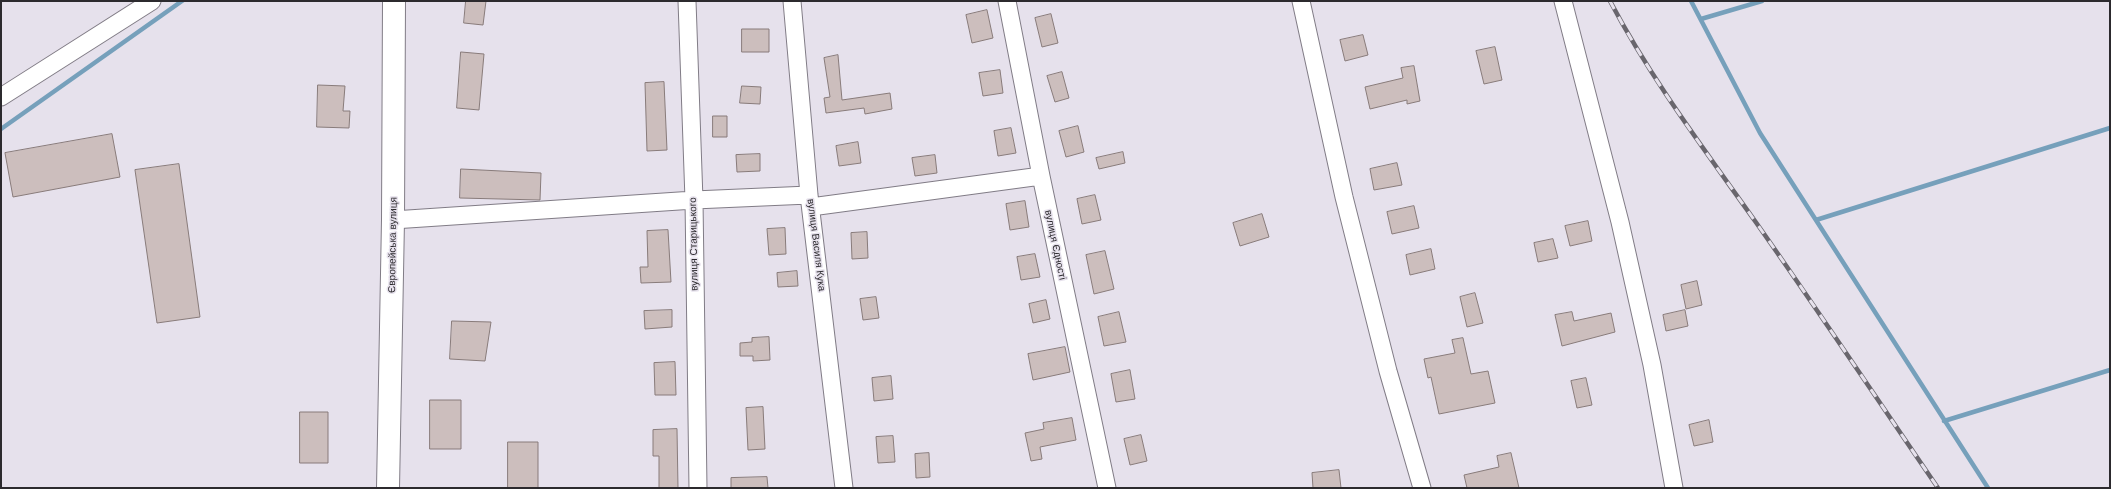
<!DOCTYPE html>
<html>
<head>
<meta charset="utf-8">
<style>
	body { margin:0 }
	#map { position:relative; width:2111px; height:489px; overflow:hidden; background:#e6e1ec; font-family:Helvetica,sans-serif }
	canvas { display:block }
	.frame { position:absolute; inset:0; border:2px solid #2c2a2e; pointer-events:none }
</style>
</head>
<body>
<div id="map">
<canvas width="2111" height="489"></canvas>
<div class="frame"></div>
</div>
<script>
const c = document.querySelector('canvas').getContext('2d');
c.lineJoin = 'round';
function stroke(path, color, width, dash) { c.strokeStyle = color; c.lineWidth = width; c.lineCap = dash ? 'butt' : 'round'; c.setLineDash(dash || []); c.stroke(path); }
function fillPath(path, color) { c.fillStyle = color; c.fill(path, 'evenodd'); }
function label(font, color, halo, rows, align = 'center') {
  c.font = font + ' Helvetica,sans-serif'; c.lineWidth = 3; c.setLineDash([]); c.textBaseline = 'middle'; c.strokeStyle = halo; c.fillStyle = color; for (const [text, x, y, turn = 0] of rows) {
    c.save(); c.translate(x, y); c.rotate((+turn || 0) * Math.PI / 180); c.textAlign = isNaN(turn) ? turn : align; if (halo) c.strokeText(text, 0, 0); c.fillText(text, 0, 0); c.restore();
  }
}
stroke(new Path2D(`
	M 1691,1 L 1760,133 L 1988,488
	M 1701,19 L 1762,1
	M 1,129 L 182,1
	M 1816,220 L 2110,128
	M 1944,421 L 2110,370`), '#76a0bb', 4.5);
const building = new Path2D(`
	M 466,1 L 486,1 L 483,25 L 464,23 Z
	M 987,10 L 993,38 L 972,43 L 966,15 Z
	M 1051,14 L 1058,43 L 1042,47 L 1035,18 Z
	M 742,29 L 769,29 L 769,52 L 742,52 Z
	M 1363,35 L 1368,55 L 1345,61 L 1340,40 Z
	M 1495,47 L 1502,80 L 1484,84 L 1476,51 Z
	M 461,52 L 484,54 L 479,110 L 457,108 Z
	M 838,55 L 842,100 L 890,93 L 892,109 L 865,114 L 864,108 L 826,113 L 824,98 L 830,97 L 824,58 Z
	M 1414,66 L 1420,101 L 1407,104 L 1407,100 L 1370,109 L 1365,87 L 1403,78 L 1401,68 Z
	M 1000,70 L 1003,93 L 983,96 L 979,73 Z
	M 1062,72 L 1069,98 L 1055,102 L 1047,76 Z
	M 664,82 L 667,150 L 647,151 L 645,83 Z
	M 318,85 L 345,86 L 343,111 L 350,111 L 349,128 L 317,127 Z
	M 742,86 L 761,87 L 760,104 L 740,103 Z
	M 713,116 L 727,116 L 727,137 L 713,137 Z
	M 1078,126 L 1084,152 L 1066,157 L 1059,131 Z
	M 1011,128 L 1016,153 L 998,156 L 994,131 Z
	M 112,134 L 120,177 L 13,197 L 5,153 Z
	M 858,142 L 861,163 L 839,166 L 836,146 Z
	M 1123,152 L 1125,163 L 1099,169 L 1096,158 Z
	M 760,154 L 760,171 L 737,172 L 736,155 Z
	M 935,155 L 937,173 L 915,176 L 912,158 Z
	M 1397,163 L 1402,185 L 1374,190 L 1370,169 Z
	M 179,164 L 200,317 L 157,323 L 135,170 Z
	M 461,169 L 541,173 L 540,200 L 460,198 Z
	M 1095,195 L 1101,220 L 1082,224 L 1077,199 Z
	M 1025,201 L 1029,227 L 1010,230 L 1006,204 Z
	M 1414,206 L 1419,228 L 1392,234 L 1387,212 Z
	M 1262,214 L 1269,237 L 1240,246 L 1233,223 Z
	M 1588,221 L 1592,241 L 1570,246 L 1565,226 Z
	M 785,228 L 786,254 L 769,255 L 767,229 Z
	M 668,230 L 671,282 L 641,283 L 640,267 L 648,267 L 647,231 Z
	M 867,232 L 868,258 L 852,259 L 851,233 Z
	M 1553,239 L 1558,258 L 1538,262 L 1534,243 Z
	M 1431,249 L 1435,269 L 1410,275 L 1406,255 Z
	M 1105,251 L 1114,289 L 1094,294 L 1086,255 Z
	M 1035,254 L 1040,277 L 1021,280 L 1017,257 Z
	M 797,271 L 798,286 L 778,287 L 777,273 Z
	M 1697,281 L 1702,305 L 1686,309 L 1681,285 Z
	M 1475,293 L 1483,323 L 1467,327 L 1460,297 Z
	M 876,297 L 879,318 L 863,320 L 860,299 Z
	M 1046,300 L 1050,319 L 1033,323 L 1029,304 Z
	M 672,310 L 672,327 L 645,329 L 644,311 Z
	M 1685,310 L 1688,326 L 1666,331 L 1663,315 Z
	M 1119,312 L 1126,342 L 1104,346 L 1098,317 Z
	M 1572,312 L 1574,321 L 1611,313 L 1615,332 L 1562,346 L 1555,315 Z
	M 452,321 L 491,322 L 485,361 L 450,359 Z
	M 769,337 L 770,360 L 753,361 L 753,356 L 740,356 L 740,343 L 752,342 L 752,338 Z
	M 1463,338 L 1471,374 L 1488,371 L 1495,403 L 1439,414 L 1431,377 L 1428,378 L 1424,359 L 1455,353 L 1452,340 Z
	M 1065,347 L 1070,372 L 1033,380 L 1028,354 Z
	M 675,362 L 676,395 L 655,395 L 654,363 Z
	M 1130,370 L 1135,399 L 1116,402 L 1111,374 Z
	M 891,376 L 893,399 L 874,401 L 872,378 Z
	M 1586,378 L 1592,405 L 1577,408 L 1571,381 Z
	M 430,400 L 461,400 L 461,449 L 430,449 Z
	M 763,407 L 765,449 L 748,450 L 746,408 Z
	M 300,412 L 328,412 L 328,463 L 300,463 Z
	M 1072,418 L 1076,440 L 1040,447 L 1042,459 L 1031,461 L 1025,433 L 1044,429 L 1043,423 Z
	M 1709,420 L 1713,442 L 1694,446 L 1689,425 Z
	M 677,429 L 678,488 L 659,488 L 659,456 L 653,456 L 653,430 Z
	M 1141,435 L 1147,461 L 1130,465 L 1124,439 Z
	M 893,436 L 895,462 L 878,463 L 876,437 Z
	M 508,442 L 538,442 L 538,488 L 508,488 Z
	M 929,453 L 930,477 L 916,478 L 915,454 Z
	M 1511,453 L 1519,488 L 1467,488 L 1464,475 L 1499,467 L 1497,456 Z
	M 1339,470 L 1341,488 L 1313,488 L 1312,473 Z
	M 767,477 L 768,488 L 731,488 L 731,478 Z`);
fillPath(building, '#ccbebd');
stroke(building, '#887b7a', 1);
const minor = new Path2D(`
	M 687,1 L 694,200 L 698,488
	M 792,1 L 809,195 L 844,488
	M 1007,1 L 1041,176 L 1107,488
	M 1301,1 L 1344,197 L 1388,371 L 1422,488
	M 1563,1 L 1620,222 L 1652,365 L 1674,488
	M 1,97 L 152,1
	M 811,207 L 1041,176
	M 393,220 L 694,200 L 809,195`);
const major = new Path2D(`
	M 388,488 L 393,220 L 394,1`);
stroke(minor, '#817c86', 19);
stroke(major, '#817c86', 24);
stroke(minor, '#fff', 17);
stroke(major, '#fff', 22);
const rail = new Path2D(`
	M 1610,1 C 1651,79 1704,149 1755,221 C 1817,309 1877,399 1938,488`);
stroke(rail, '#69666d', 4.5);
stroke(rail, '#e6e1ec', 3, [9]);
label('10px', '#2c2a2e', '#e6e1ec', [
	["вулиця Старицького",694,244,-91],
	["Європейська вулиця",393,245,-89],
	["вулиця Василя Кука",816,245,83],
	["вулиця Єдності",1055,245,78]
]);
</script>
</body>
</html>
